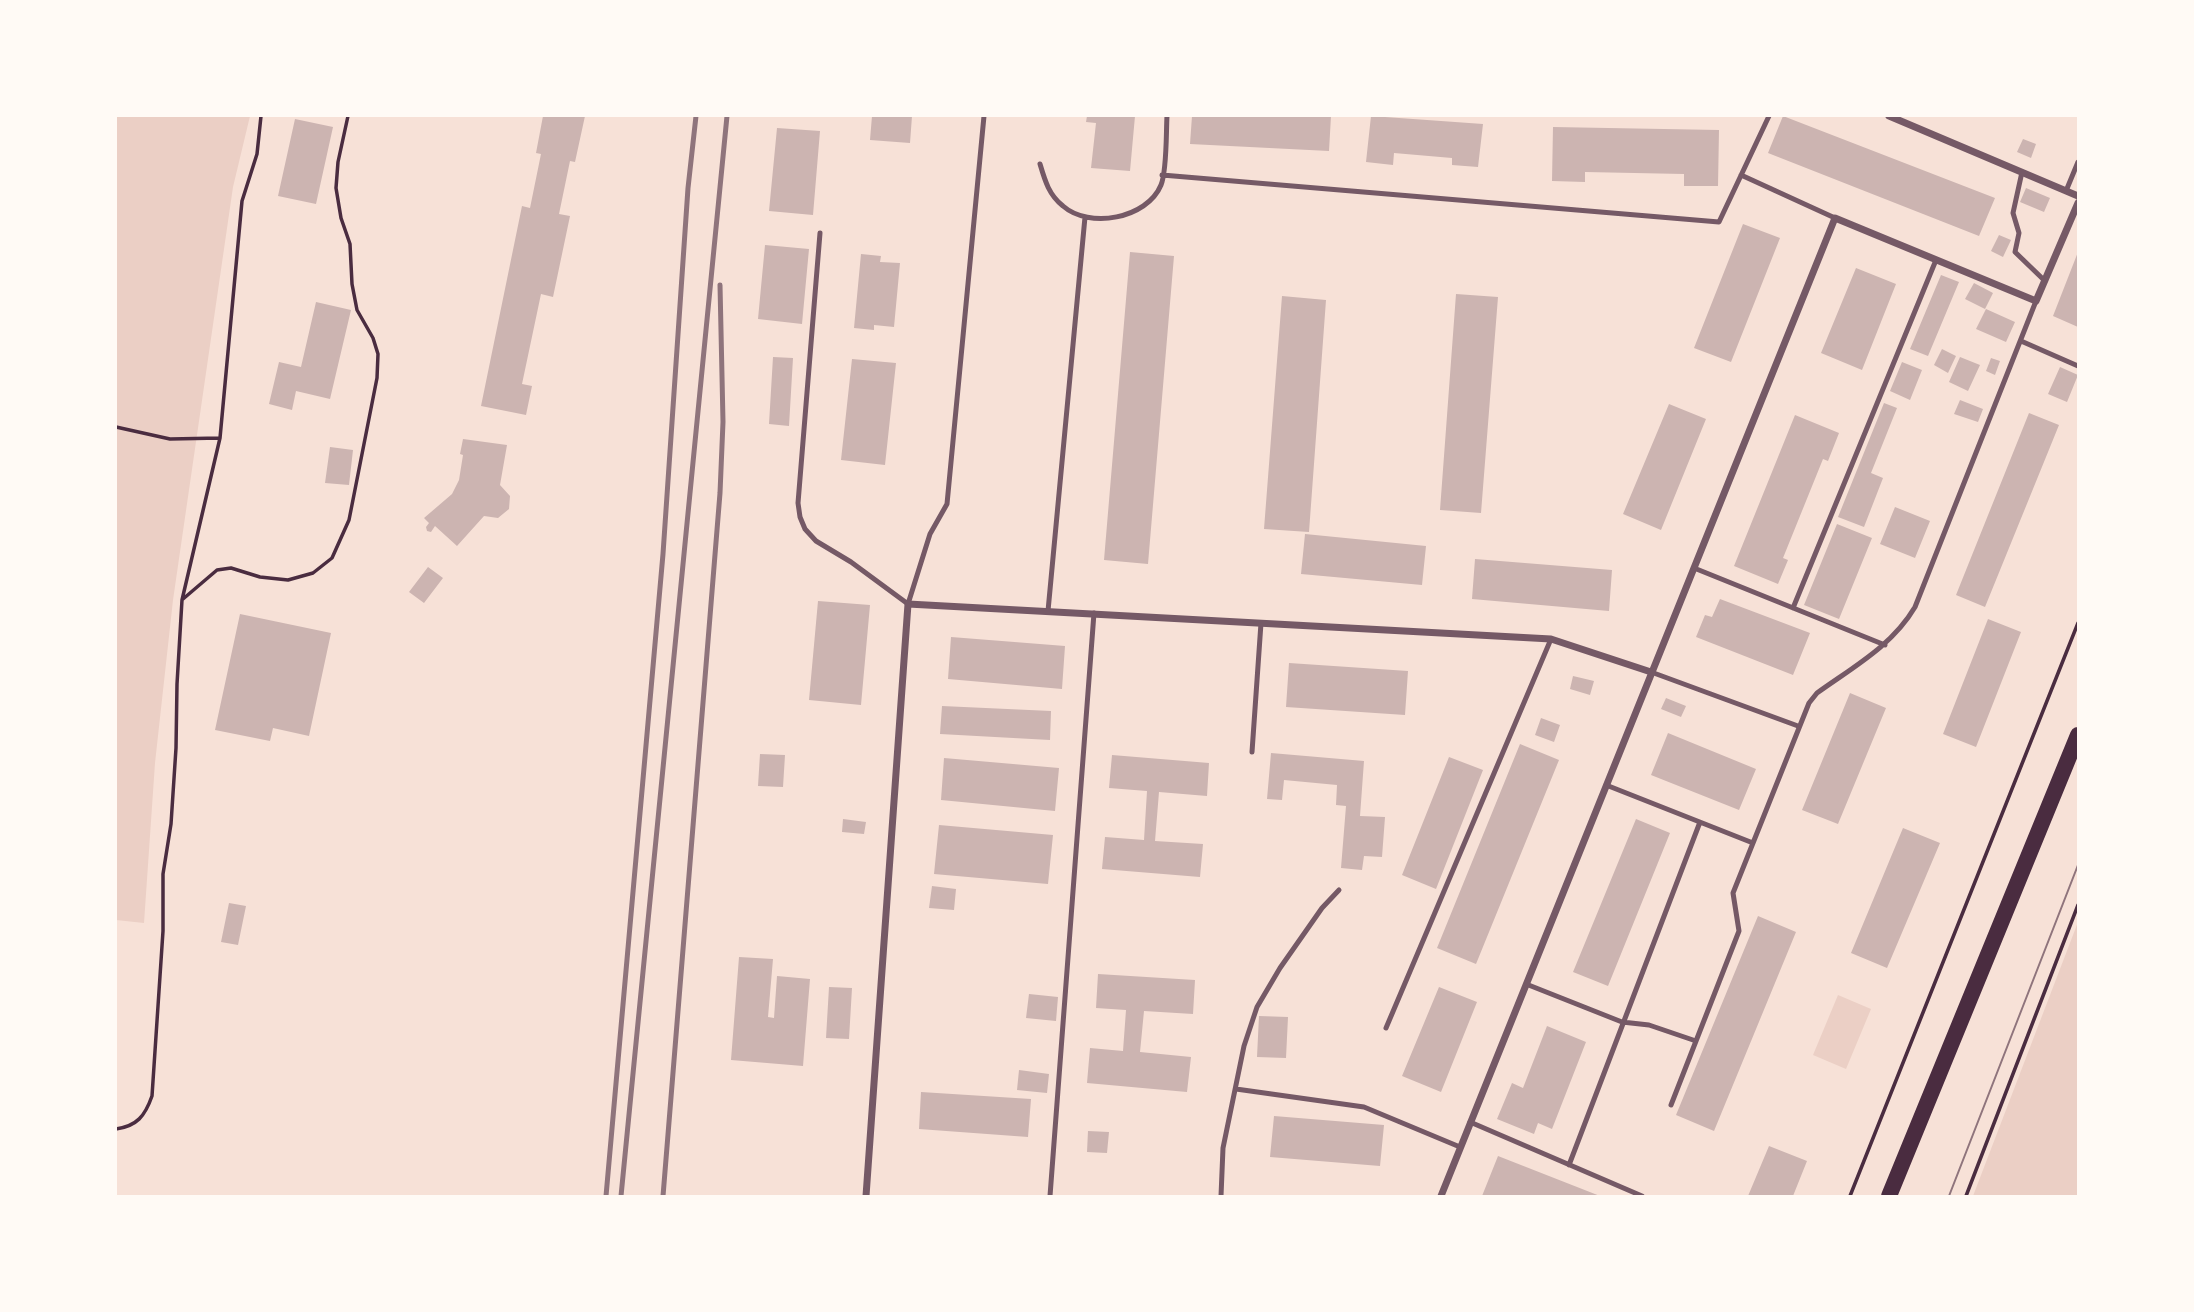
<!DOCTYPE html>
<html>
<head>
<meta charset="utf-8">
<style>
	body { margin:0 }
	#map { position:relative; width:2194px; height:1312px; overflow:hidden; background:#f7e1d7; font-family:"Roboto Condensed",sans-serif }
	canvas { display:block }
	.frame { position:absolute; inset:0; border:117px solid #fffaf5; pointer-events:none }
</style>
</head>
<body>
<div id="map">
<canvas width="2194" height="1312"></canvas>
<div class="frame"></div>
</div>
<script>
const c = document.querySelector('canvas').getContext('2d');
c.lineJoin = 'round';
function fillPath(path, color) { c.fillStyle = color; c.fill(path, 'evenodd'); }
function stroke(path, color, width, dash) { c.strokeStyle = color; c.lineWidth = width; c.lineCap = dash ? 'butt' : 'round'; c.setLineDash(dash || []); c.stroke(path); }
fillPath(new Path2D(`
	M 116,116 L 250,116 L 233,187 L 173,600 L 155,763 L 144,923 L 116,920 Z
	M 2078,922 L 2078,1196 L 1973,1196 Z
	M 1838,995 L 1871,1009 L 1846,1069 L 1813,1055 Z`), '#ebcfc5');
fillPath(new Path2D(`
	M 543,116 L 585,116 L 575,162 L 570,161 L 559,214 L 570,216 L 553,297 L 541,294 L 522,384 L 532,386 L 526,415 L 481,406 L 522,206 L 530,208 L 541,154 L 536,153 Z
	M 872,116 L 912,116 L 910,143 L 870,140 Z
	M 1087,116 L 1135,116 L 1130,171 L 1091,168 L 1096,123 L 1086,122 Z
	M 1192,116 L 1331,116 L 1329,151 L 1190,144 Z
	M 1371,116 L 1483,124 L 1478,167 L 1452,165 L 1452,158 L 1394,153 L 1393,165 L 1366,162 Z
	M 1783,116 L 1995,198 L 1979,236 L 1768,153 Z
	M 295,119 L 333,127 L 316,204 L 278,196 Z
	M 1553,127 L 1719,130 L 1718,186 L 1684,186 L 1684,174 L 1585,172 L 1585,182 L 1552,181 Z
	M 777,128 L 820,131 L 813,215 L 769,211 Z
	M 2023,139 L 2036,144 L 2031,158 L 2017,152 Z
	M 2026,188 L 2050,198 L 2044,212 L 2020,202 Z
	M 1743,224 L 1780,238 L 1731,362 L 1694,348 Z
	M 1999,235 L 2011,240 L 2003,257 L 1991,251 Z
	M 765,245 L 809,249 L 802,324 L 758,319 Z
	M 1130,252 L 1174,256 L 1148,564 L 1104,560 Z
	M 2078,252 L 2078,327 L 2053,316 Z
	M 861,254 L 881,256 L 880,262 L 900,263 L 894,327 L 874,325 L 874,330 L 854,328 Z
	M 1856,268 L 1896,284 L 1862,370 L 1821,353 Z
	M 1941,275 L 1959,282 L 1928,356 L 1910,349 Z
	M 1974,283 L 1993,293 L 1985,309 L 1965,299 Z
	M 1456,294 L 1498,297 L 1481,513 L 1440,510 Z
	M 1282,296 L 1326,300 L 1309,532 L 1264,529 Z
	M 316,302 L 351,310 L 330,399 L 296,391 L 292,410 L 269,404 L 279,362 L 301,367 Z
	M 1986,309 L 2015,322 L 2006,342 L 1976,329 Z
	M 1942,349 L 1956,356 L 1948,373 L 1934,365 Z
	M 773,357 L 793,358 L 789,426 L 769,424 Z
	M 1960,357 L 1980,365 L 1968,391 L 1949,382 Z
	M 1991,358 L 2000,361 L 1995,375 L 1986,371 Z
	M 852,359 L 896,363 L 885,465 L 841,460 Z
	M 1902,362 L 1922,370 L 1910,400 L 1890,391 Z
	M 2060,367 L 2078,375 L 2067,402 L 2048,394 Z
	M 1960,400 L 1983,409 L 1978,422 L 1954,414 Z
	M 1884,403 L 1897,408 L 1871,473 L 1883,478 L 1864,527 L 1838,517 Z
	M 1669,404 L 1706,419 L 1661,530 L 1623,514 Z
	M 2029,413 L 2059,425 L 1985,607 L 1956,595 Z
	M 1795,415 L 1839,433 L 1828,461 L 1823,459 L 1783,558 L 1788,560 L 1778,584 L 1734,566 Z
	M 463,439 L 507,445 L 500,485 L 510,496 L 509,509 L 498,518 L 484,516 L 457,546 L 435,526 L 431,532 L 427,531 L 426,527 L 429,523 L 424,518 L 452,494 L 459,480 L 463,455 L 460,454 Z
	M 330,447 L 353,450 L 349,485 L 325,483 Z
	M 1895,507 L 1930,521 L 1915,558 L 1880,544 Z
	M 1837,524 L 1872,538 L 1839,619 L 1804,605 Z
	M 1305,534 L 1426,546 L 1422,585 L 1301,574 Z
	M 1475,559 L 1612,570 L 1609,611 L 1472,599 Z
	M 428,567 L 443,578 L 424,603 L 409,592 Z
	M 1720,599 L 1810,633 L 1793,675 L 1696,637 L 1705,615 L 1712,617 Z
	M 818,601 L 870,605 L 861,705 L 809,700 Z
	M 240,614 L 331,633 L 309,736 L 273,728 L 270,741 L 215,730 Z
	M 1988,619 L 2021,632 L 1976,747 L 1943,734 Z
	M 951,637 L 1065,646 L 1062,689 L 948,679 Z
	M 1289,663 L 1408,671 L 1405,715 L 1286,707 Z
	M 1573,676 L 1594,681 L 1590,695 L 1570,689 Z
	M 1850,693 L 1886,708 L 1838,824 L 1802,810 Z
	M 1666,698 L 1686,706 L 1681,717 L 1661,709 Z
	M 942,706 L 1051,711 L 1050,740 L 940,734 Z
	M 1541,718 L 1560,725 L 1554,742 L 1535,735 Z
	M 1668,733 L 1756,769 L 1739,810 L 1651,775 Z
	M 1520,744 L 1559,760 L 1476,964 L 1437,948 Z
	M 1271,753 L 1364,761 L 1360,816 L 1385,817 L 1382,857 L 1364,856 L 1362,870 L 1341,868 L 1346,806 L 1336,805 L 1337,785 L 1284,780 L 1282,800 L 1267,799 Z
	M 760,754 L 785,755 L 783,787 L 758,786 Z
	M 1112,755 L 1209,763 L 1207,796 L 1159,792 L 1155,841 L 1203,844 L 1200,877 L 1102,869 L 1105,837 L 1144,840 L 1147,791 L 1109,788 Z
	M 1449,757 L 1483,770 L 1436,889 L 1402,875 Z
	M 944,758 L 1059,768 L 1055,811 L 941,800 Z
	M 843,819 L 866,822 L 864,834 L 842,832 Z
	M 1636,819 L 1670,833 L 1608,986 L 1573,972 Z
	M 939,825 L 1053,835 L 1048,884 L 934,874 Z
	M 1903,828 L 1940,843 L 1887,968 L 1851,953 Z
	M 932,886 L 956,889 L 954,910 L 929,908 Z
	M 229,903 L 246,906 L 238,945 L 221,942 Z
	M 1758,916 L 1796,932 L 1714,1131 L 1676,1115 Z
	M 739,957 L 773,959 L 768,1017 L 774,1018 L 777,976 L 810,979 L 803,1066 L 731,1060 Z
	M 1098,974 L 1195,980 L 1193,1014 L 1144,1011 L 1140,1052 L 1191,1057 L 1187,1092 L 1087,1083 L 1090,1048 L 1123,1051 L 1126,1010 L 1096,1008 Z
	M 829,987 L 852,988 L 849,1039 L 826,1038 Z
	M 1439,987 L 1477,1002 L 1441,1092 L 1402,1076 Z
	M 1029,994 L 1058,997 L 1056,1021 L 1026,1018 Z
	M 1259,1016 L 1288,1017 L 1286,1058 L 1257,1057 Z
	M 1547,1026 L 1586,1042 L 1552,1129 L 1538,1123 L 1534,1134 L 1497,1119 L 1512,1083 L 1523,1088 Z
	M 1019,1070 L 1049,1074 L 1047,1093 L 1017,1090 Z
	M 921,1092 L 1031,1099 L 1028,1137 L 919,1129 Z
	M 1274,1116 L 1384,1125 L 1380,1166 L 1270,1157 Z
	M 1088,1131 L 1109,1132 L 1107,1153 L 1087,1152 Z
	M 1769,1146 L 1807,1161 L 1793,1196 L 1748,1196 Z
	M 1498,1156 L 1600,1196 L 1482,1196 Z`), '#ccb4b1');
stroke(new Path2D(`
	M 116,427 L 170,439 L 220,438
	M 183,599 L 217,570 L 231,568 L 260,577 L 288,580 L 313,573 L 332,558 L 349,520 L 377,378 L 378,354 L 373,338 L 357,310 L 352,284 L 350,244 L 341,218 L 336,188 L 338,162 L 348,116
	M 116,1129 C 137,1126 145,1116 152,1096 L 163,931 L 163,874 L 171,824 L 176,748 L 177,684 L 182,600 L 220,438 L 242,201 L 257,154 L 261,116
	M 1850,1196 L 2078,623
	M 1966,1196 L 2078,905`), '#4a2c40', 3.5);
stroke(new Path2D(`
	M 1040,164 C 1045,181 1049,195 1063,206 C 1089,229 1147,219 1161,185 C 1167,171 1166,133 1167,116
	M 2022,172 L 2013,213 L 2019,233 L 2015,252 L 2045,281
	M 1162,175 L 1719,222 L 1769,116
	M 1741,175 L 1835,218
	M 2066,191 L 2078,162
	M 820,233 L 798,503 L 800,517 L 805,529 L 816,541 L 851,562 L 908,604 L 930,534 L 947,504 L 984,116
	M 2021,341 L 2078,366
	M 1694,568 L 1885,645
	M 1793,608 L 1936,260
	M 1048,611 L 1085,217
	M 1651,672 L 1798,726
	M 1252,752 L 1261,623
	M 1606,785 L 1753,843
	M 1526,984 L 1622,1022 L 1649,1025 L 1696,1041
	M 1386,1028 L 1551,639
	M 1236,1089 L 1364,1107 L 1460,1147
	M 1671,1105 L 1739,931 L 1733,893 L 1809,703 L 1817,693 C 1853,667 1892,646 1915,607 L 2036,301
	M 1470,1122 L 1642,1196
	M 1569,1165 L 1700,822
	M 1050,1196 L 1094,613
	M 1221,1196 L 1223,1148 L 1244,1046 L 1257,1007 L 1280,968 L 1322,908 L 1339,890`), '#755966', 5);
stroke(new Path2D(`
	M 1889,116 L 2078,196
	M 866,1196 L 908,604 L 1551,639 L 1651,672
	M 1441,1196 L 1835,218 L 2036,301 L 2078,203`), '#755966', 7);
stroke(new Path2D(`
	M 1889,1196 L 2078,735`), '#4a2c40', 16);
stroke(new Path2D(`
	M 1949,1196 L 2078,865`), '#8f747c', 2);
stroke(new Path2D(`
	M 606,1196 L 663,554 L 688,188 L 696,116
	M 621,1196 L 727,116
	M 663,1196 L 720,493 L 723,422 L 720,285`), '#8f747c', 5);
</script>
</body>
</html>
